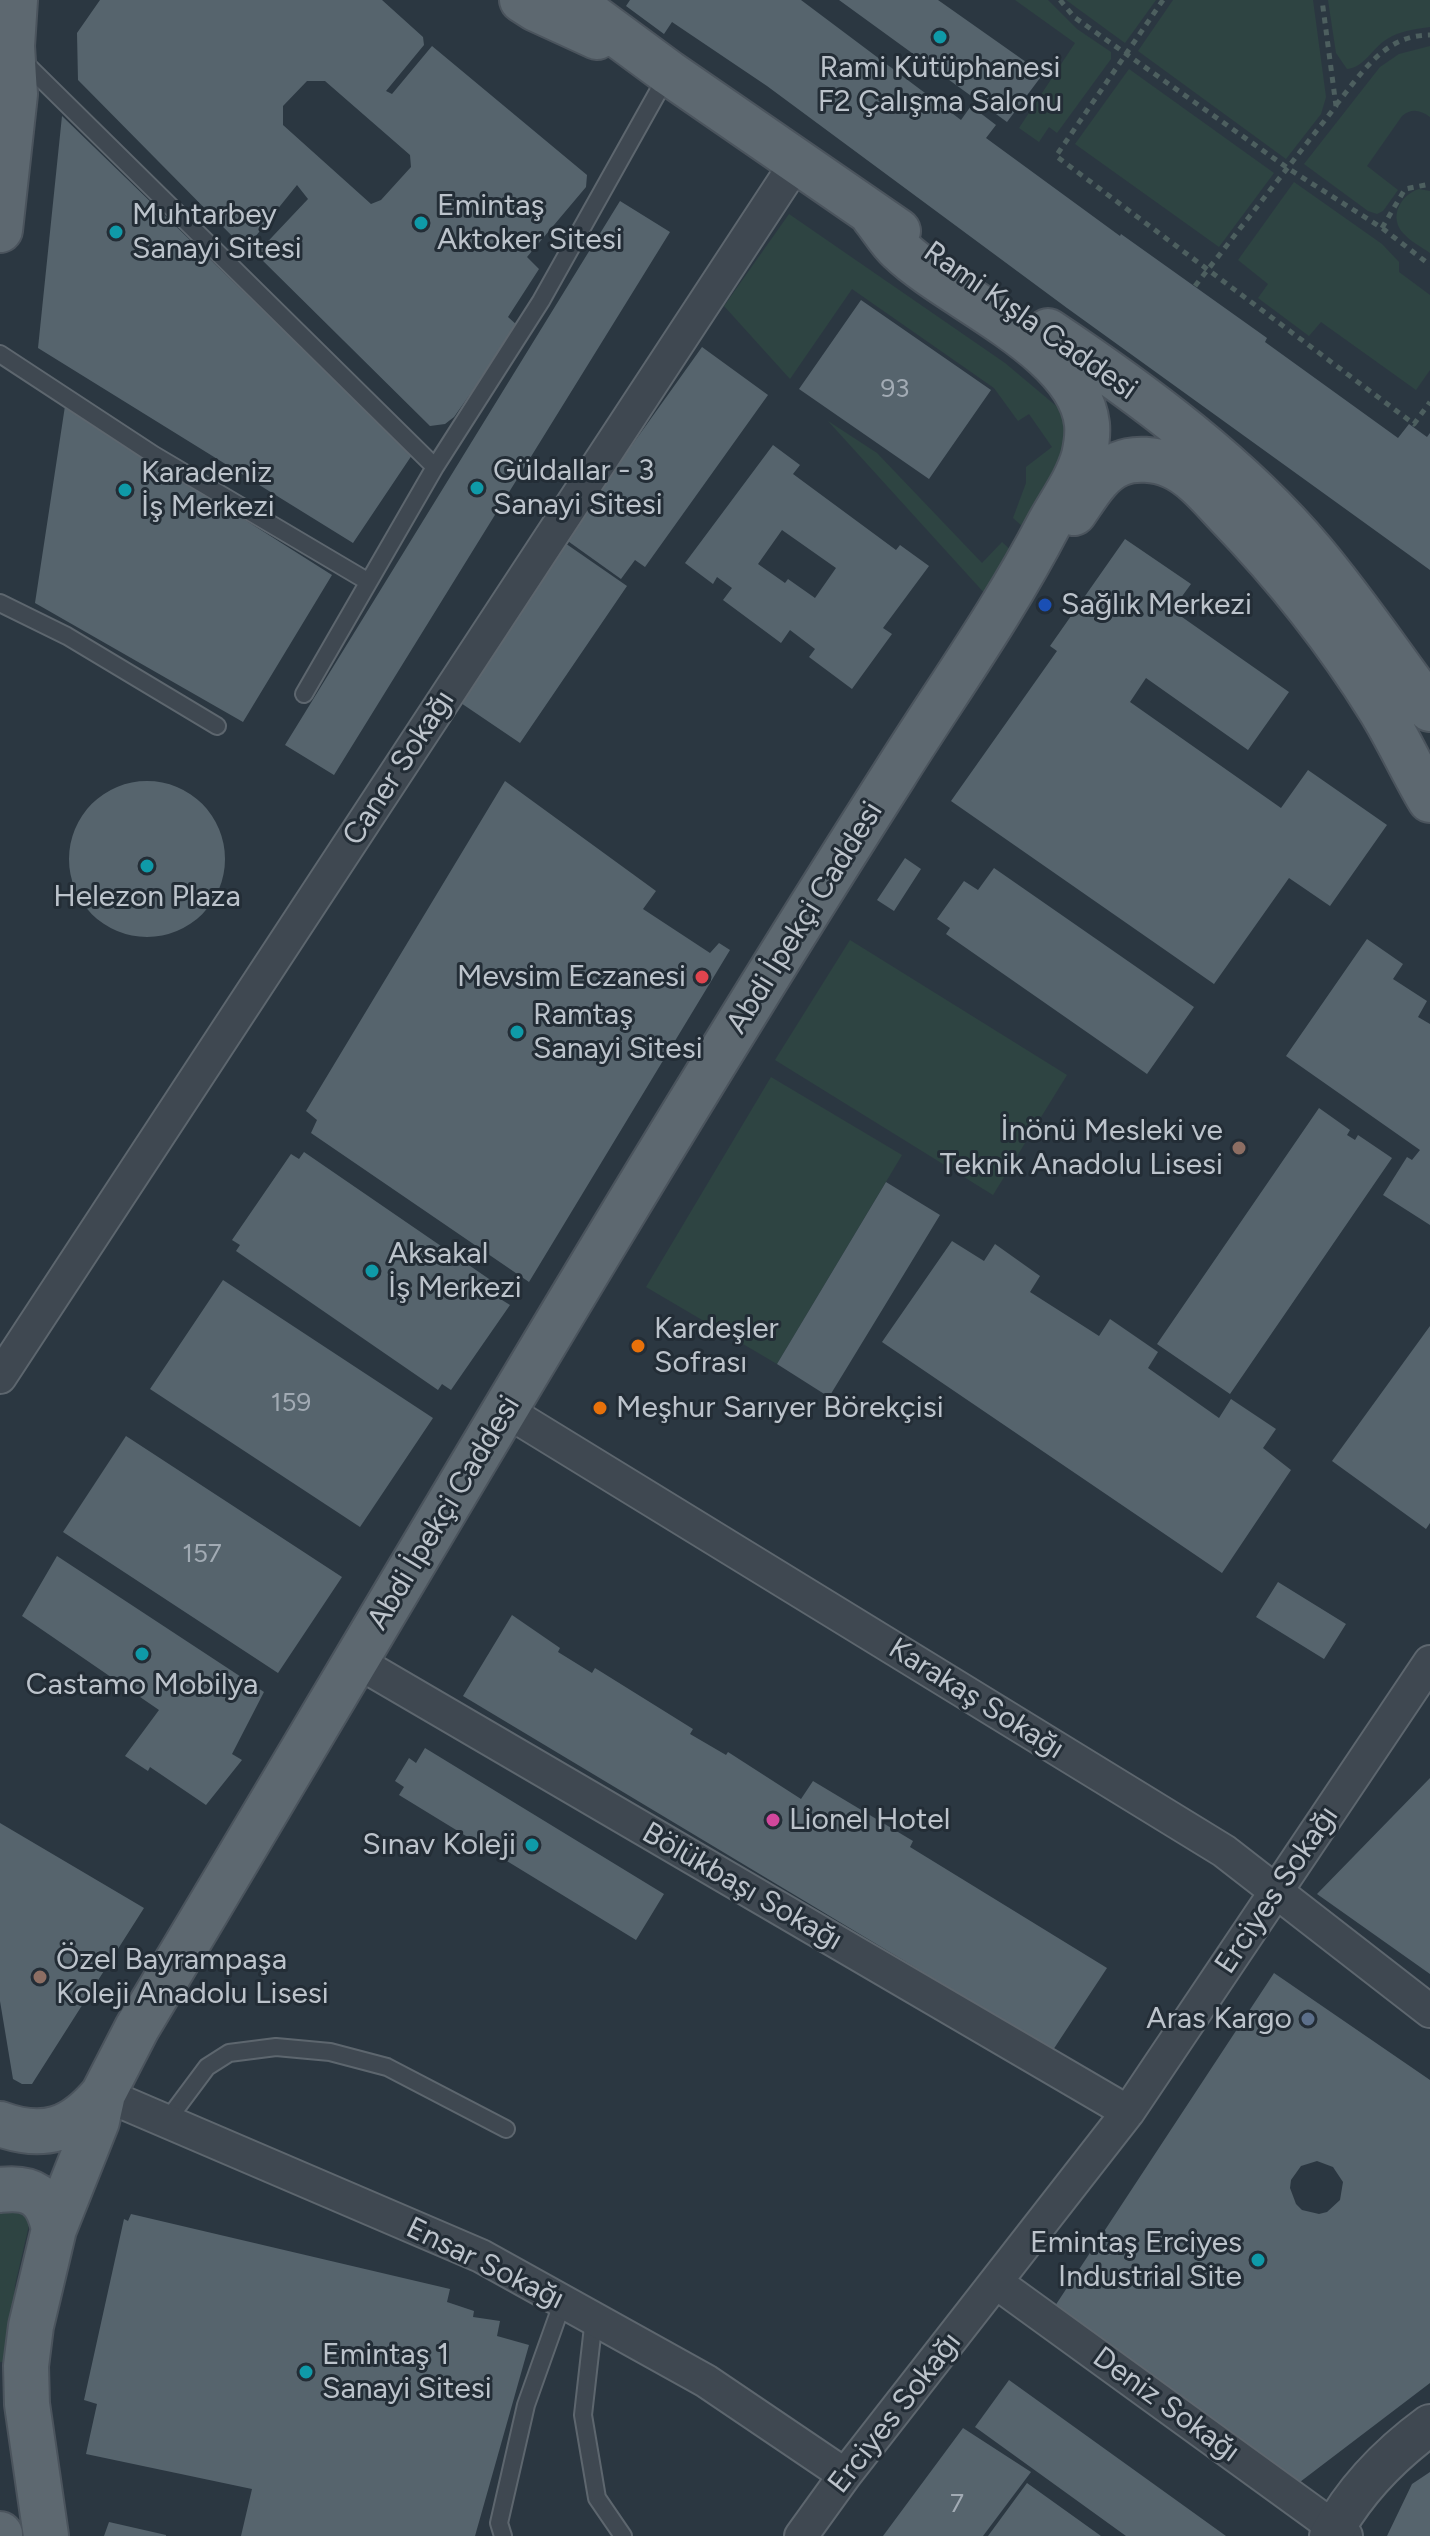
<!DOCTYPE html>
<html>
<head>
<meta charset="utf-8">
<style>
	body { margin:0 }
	canvas { display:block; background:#2b3741 }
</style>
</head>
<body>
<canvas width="1430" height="2536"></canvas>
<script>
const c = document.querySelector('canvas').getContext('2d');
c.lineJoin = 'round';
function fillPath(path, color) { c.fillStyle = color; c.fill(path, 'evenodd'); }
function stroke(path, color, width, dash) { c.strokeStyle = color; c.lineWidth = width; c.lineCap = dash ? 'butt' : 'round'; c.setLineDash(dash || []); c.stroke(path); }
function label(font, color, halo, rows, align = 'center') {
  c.font = font + ' Figtree,sans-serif'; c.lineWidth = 6; c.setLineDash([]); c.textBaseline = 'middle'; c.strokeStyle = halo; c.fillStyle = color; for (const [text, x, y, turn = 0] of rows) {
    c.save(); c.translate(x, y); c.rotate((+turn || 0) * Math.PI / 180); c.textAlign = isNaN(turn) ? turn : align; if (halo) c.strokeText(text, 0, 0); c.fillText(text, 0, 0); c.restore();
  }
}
fillPath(new Path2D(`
	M 1015,0 L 1048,0 L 1077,29 L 1111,52 L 1111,59 L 1057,133 L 1049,127 L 1039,142 L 1019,128 L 1075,43 Z
	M 1066,0 L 1156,0 L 1125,43 Z
	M 1173,0 L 1313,0 L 1326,97 L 1321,114 L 1286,159 L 1138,51 Z
	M 1328,0 L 1430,0 L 1430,27 C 1416,29 1399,31 1387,39 C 1373,47 1364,68 1347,69 L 1336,53 Z
	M 1430,46 L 1430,117 C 1420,110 1412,108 1402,116 L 1367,166 L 1398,190 L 1383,211 L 1377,214 L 1368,211 L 1304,164 L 1380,67 L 1399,54 Z
	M 1129,69 L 1274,173 L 1219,247 L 1075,144 Z
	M 1294,182 L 1382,244 L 1399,262 L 1399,272 L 1430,295 L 1430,370 L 1416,390 L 1321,322 L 1309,336 L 1258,298 L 1268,284 L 1238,260 Z
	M 1419,189 L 1430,191 L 1430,253 C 1422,247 1411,242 1404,234 C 1388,218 1400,195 1419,189 Z
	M 789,214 L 1005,363 L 1061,410 L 1072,442 L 1031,534 L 1013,518 L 1026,483 L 1026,467 L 1052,447 L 1029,414 L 1018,421 L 994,388 L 852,289 L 790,379 L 724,306 Z
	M 828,421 L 877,453 L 982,563 L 1002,542 L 1016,555 L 987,596 Z
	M 850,940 L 1067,1075 L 993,1195 L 775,1060 Z
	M 771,1077 L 902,1155 L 777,1364 L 646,1287 Z
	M 23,2208 L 30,2221 L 15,2285 L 11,2361 L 0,2362 L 0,2209 Z`), '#2e4442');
fillPath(new Path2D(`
	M 100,0 L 382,0 L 423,37 L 424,45 L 386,91 L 392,94 L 432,46 L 587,175 L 586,187 L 527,257 L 539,269 L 508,317 L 518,326 L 454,417 L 445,424 L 430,426 L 256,254 L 308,199 L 297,185 L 251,242 L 238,242 L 78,80 L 77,33 ZM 307,81 L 325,81 L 410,155 L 411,167 L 381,200 L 371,204 L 283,125 L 283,106 Z
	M 630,0 L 801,0 L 961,120 L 971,106 L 996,125 L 986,138 L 1120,236 L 1121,234 L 1267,338 L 1265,342 L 1398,438 L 1409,424 L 1427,437 L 1430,433 L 1430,570 L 1067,308 L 767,86 L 672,22 L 664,34 L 626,6 Z
	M 839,0 L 938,0 L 1043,74 L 1007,122 Z
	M 62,116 L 412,455 L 353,543 L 38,348 Z
	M 620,201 L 670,232 L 334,775 L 285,745 Z
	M 861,300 L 991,390 L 929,479 L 799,389 Z
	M 702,347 L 768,395 L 645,567 L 635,560 L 621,579 L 565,539 Z
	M 65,406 L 332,575 L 243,722 L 35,603 Z
	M 773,445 L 800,465 L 793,474 L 896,550 L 900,545 L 929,566 L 883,628 L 892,634 L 852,689 L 809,657 L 815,649 L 790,630 L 781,643 L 723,600 L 732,588 L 717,577 L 713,584 L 685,563 ZM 782,530 L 836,568 L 815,598 L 788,579 L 785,583 L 758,564 Z
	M 1125,539 L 1191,584 L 1172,610 L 1289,692 L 1248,750 L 1146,678 L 1130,702 L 1281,808 L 1308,770 L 1387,825 L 1330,906 L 1289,878 L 1214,984 L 951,801 L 1057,651 L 1050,646 Z
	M 562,541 L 627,586 L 520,743 L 455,699 Z
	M69 859a78 78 0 1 1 156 0a78 78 0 1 1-156 0Z
	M 505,781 L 656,891 L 643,909 L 710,953 L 719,943 L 730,950 L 529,1282 L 311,1133 L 317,1120 L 306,1111 Z
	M 905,858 L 921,869 L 894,911 L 877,900 Z
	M 994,868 L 1194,1007 L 1147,1074 L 946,934 L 950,928 L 937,919 L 964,881 L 978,890 Z
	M 1367,939 L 1403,964 L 1393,979 L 1427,1001 L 1418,1017 L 1430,1024 L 1430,1225 L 1383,1195 L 1407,1157 L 1412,1160 L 1420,1150 L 1286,1056 Z
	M 1319,1108 L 1350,1130 L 1347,1135 L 1355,1140 L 1358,1135 L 1392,1158 L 1230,1394 L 1157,1344 Z
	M 304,1152 L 508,1292 L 502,1300 L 510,1305 L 451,1390 L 442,1384 L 438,1390 L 236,1251 L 240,1245 L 232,1240 L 291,1154 L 299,1159 Z
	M 886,1182 L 940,1215 L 829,1397 L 777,1364 Z
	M 952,1241 L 984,1261 L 995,1244 L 1040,1276 L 1030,1292 L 1099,1336 L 1110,1319 L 1158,1352 L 1148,1368 L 1219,1418 L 1231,1399 L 1276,1429 L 1263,1448 L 1291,1470 L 1222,1573 L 882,1342 Z
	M 223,1280 L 433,1418 L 360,1527 L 150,1389 Z
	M 1430,1326 L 1430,1523 L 1426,1529 L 1332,1461 Z
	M 126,1436 L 342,1577 L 278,1673 L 63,1532 Z
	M 57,1556 L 264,1692 L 232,1754 L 242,1760 L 206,1805 L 150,1767 L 148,1771 L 125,1756 L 159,1710 L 22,1616 Z
	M 1278,1582 L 1346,1624 L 1324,1659 L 1256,1617 Z
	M 512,1615 L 560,1648 L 558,1652 L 592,1673 L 595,1668 L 693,1729 L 690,1734 L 726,1755 L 728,1752 L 801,1799 L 813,1781 L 913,1841 L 910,1847 L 1107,1968 L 1053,2050 L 463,1696 Z
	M 425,1748 L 664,1894 L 636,1940 L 399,1795 L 404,1787 L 395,1781 L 409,1758 L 416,1763 Z
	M 1430,1778 L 1430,1974 L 1317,1894 Z
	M 0,1823 L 144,1908 L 32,2084 L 22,2084 L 13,2079 L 0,2001 Z
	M 1274,1973 L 1430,2080 L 1430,2383 L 1296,2485 L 1055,2306 ZM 1317,2161 L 1333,2167 L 1343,2182 L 1340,2200 L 1327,2212 L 1319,2214 L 1302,2210 L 1296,2204 L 1290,2188 L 1291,2180 L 1301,2166 Z
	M 131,2214 L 450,2289 L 447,2302 L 474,2311 L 473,2317 L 500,2321 L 497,2336 L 529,2345 L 475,2536 L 241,2536 L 252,2489 L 86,2454 L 97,2404 L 84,2400 L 124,2219 L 128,2221 Z
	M 1009,2380 L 1226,2536 L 1126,2536 L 975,2427 Z
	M 963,2428 L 1031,2472 L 983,2536 L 883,2536 Z
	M 1430,2472 L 1430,2536 L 1387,2536 L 1412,2484 Z
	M 1027,2483 L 1101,2536 L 988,2536 Z
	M 109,2522 L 166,2535 L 166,2536 L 104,2536 Z`), '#56646d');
const service = new Path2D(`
	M 24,62 L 435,467
	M 0,354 L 154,455 L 367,581
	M 0,603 L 67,636 L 217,726
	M 304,694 L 435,467 L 541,301 L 668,74
	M 166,2122 L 207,2067 L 229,2053 L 276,2047 L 330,2052 L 387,2067 L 506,2129
	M 594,2318 L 583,2415 L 597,2498 L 623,2536
	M 503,2536 L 499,2523 L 526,2405 L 563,2301`);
const minor = new Path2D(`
	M 0,1377 L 798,160
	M 505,1410 L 1224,1851 L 1430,2011
	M 356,1661 L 1128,2112
	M 103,2094 L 481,2256 L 706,2381 L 845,2475
	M 997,2283 L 1346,2536
	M 801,2536 L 845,2475 L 1128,2112 L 1430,1662`);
const tertiary = new Path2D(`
	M 1330,2536 C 1354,2491 1389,2455 1430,2425`);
const primary = new Path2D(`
	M 522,0 L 536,9 L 597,37
	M 570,0 L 669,73 L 898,231
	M 0,230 L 15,94 L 12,46 L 15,0
	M 1048,331 C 1141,393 1241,467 1313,553 C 1355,603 1391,657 1430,709
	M 1074,513 C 1086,496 1099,472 1119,464 C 1134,457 1157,459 1172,466 C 1193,475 1211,497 1227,514 C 1285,574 1336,638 1380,709 C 1398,738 1412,770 1430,800
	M 0,2124 C 44,2140 73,2130 103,2094
	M 0,2190 C 32,2186 47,2196 54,2229
	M 0,2534 L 0,2536
	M 46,2536 L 27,2404 L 26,2366 L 31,2326 L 54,2229 L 97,2121 L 103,2094 L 137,2028 C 388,1609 632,1187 894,775 C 946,692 1004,611 1049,524 C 1061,502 1077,481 1084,456 C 1086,447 1088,434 1087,424 C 1079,349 951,299 900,250 C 889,240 882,227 873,216`);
stroke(service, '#5d666e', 20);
stroke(minor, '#5d666e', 36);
stroke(tertiary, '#5d666e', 44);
stroke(primary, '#4b545d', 48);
stroke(new Path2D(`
	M 1060,0 L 1074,17 L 1289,169 L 1382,228 L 1430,265
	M 1163,0 L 1056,156 L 1414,424 L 1430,402
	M 1336,105 C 1362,73 1384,35 1430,35
	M 1382,228 L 1405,189 L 1430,184
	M 1195,286 L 1336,106 L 1322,0`), '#4d5f5f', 5, [6, 6]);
stroke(service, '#3f4851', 16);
stroke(minor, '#3f4851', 32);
stroke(tertiary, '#3f4851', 40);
stroke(primary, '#5d6870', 44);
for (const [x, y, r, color] of [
	[940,37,8,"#0f9aa8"],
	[421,223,8,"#0f9aa8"],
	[116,232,8,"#0f9aa8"],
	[477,488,8,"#0f9aa8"],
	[125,490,8,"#0f9aa8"],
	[1045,605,8,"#1a4fb4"],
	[147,866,8,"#0f9aa8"],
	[702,977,8,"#e0444e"],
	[517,1032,8,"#0f9aa8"],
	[1239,1148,8,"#8d6e63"],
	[372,1271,8,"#0f9aa8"],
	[638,1346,8,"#e8710a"],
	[600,1408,8,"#e8710a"],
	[142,1654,8,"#0f9aa8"],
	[773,1820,8,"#d1479c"],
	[532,1845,8,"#0f9aa8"],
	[40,1977,8,"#8d6e63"],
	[1308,2019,8,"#5c6f8a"],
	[1258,2260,8,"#0f9aa8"],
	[306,2372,8,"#0f9aa8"]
]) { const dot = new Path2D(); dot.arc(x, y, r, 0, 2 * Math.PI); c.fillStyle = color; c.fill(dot); stroke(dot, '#232d36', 3); }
label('26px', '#a2abb4', null, [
	["93",895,389],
	["159",291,1403],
	["157",202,1554],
	["7",957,2504]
]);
label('30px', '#bcc3cb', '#232d36', [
	["Rami Kütüphanesi",940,68,"center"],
	["F2 Çalışma Salonu",940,102,"center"],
	["Emintaş",437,206],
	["Aktoker Sitesi",437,240],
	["Muhtarbey",132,215],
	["Sanayi Sitesi",132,249],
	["Güldallar - 3",493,471],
	["Sanayi Sitesi",493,505],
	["Karadeniz",141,473],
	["İş Merkezi",141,507],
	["Sağlık Merkezi",1061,605],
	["Helezon Plaza",147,897,"center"],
	["Mevsim Eczanesi",686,977,"right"],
	["Ramtaş",533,1015],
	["Sanayi Sitesi",533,1049],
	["İnönü Mesleki ve",1223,1131,"right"],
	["Teknik Anadolu Lisesi",1223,1165,"right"],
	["Aksakal",388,1254],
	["İş Merkezi",388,1288],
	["Kardeşler",654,1329],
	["Sofrası",654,1363],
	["Meşhur Sarıyer Börekçisi",616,1408],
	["Castamo Mobilya",142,1685,"center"],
	["Lionel Hotel",789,1820],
	["Sınav Koleji",516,1845,"right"],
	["Özel Bayrampaşa",56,1960],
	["Koleji Anadolu Lisesi",56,1994],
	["Aras Kargo",1292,2019,"right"],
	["Emintaş Erciyes",1242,2243,"right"],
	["Industrial Site",1242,2277,"right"],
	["Emintaş 1",322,2355],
	["Sanayi Sitesi",322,2389]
], 'left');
label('30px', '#bcc3cb', '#232d36', [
	["Rami Kışla Caddesi",1030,321,35],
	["Caner Sokağı",399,768,-57],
	["Abdi İpekçi Caddesi",805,918,-58],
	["Abdi İpekçi Caddesi",444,1513,-59],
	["Karakaş Sokağı",976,1699,32],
	["Bölükbaşı Sokağı",742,1887,30],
	["Erciyes Sokağı",1277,1890,-56],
	["Ensar Sokağı",485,2264,26],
	["Deniz Sokağı",1166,2405,36],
	["Erciyes Sokağı",895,2413,-52]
]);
</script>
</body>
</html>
